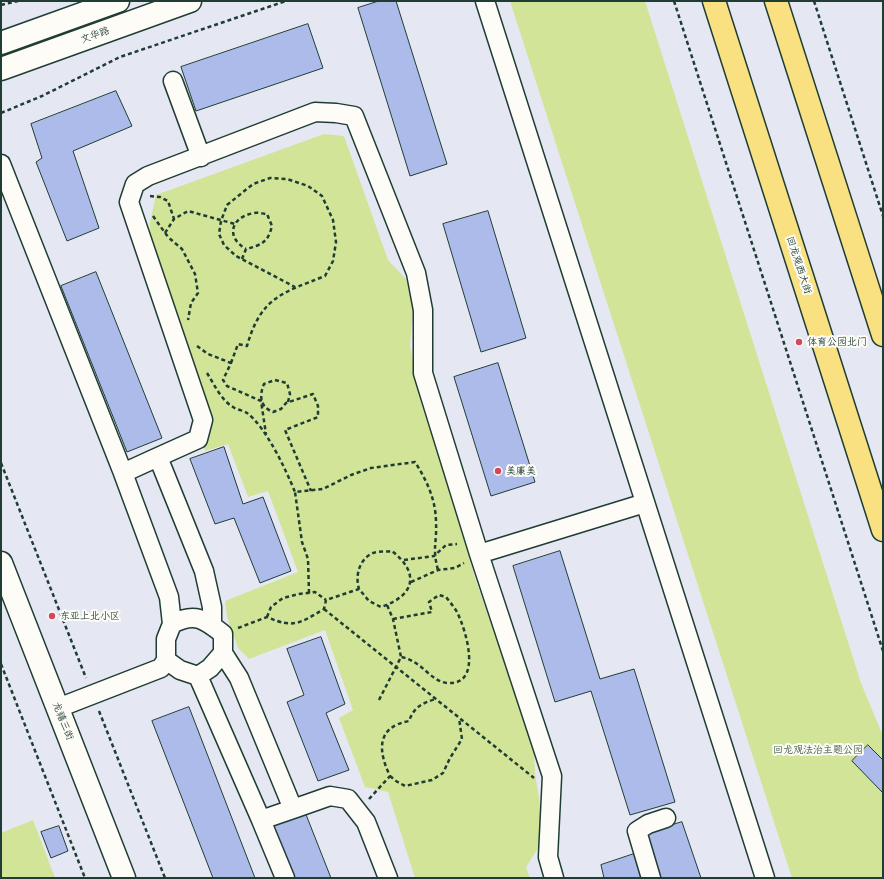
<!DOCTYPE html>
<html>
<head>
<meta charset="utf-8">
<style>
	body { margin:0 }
	#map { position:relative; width:884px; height:879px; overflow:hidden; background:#e5e8f3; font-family:Mali,sans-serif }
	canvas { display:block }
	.frame { position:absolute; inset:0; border:2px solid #1f3d34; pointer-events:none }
</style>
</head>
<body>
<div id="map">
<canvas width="884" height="879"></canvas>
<div class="frame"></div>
</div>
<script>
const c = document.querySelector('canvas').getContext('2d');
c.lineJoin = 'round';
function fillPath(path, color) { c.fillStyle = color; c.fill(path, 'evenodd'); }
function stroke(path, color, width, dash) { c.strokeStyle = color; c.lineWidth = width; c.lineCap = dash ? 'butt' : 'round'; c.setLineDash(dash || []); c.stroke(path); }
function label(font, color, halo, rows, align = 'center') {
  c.font = font + ' Mali,"LXGW WenKai TC",sans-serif'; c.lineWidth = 4; c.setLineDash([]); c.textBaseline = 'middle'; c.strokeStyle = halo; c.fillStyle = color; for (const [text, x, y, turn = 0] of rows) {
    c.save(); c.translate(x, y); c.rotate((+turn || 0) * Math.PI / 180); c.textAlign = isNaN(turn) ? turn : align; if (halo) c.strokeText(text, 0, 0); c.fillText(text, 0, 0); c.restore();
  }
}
fillPath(new Path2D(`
	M 510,1 L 645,1 L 861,683 L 883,736 L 883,878 L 792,878 Z
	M 324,134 L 344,136 L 388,260 L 406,279 L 413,309 L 410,346 L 422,406 L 453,492 L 474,575 L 534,747 L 535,773 L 542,818 L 539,847 L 526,867 L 530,878 L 415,878 L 388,792 L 365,787 L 339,718 L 353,710 L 325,630 L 249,659 L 238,648 L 227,617 L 225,601 L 298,572 L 268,491 L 248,497 L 228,444 L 205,451 L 150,247 L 150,222 L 156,195 Z
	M 33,820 L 55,878 L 1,878 L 1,833 Z`), '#d2e498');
const building = new Path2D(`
	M 379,1 L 396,1 L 447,164 L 410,176 L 358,8 Z
	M 308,24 L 323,68 L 196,111 L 181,67 Z
	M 116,91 L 132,126 L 73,151 L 99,228 L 67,241 L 36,162 L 42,158 L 31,124 Z
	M 488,211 L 526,338 L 481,352 L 443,224 Z
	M 96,272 L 162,438 L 127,452 L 61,286 Z
	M 498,363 L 535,482 L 491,496 L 454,377 Z
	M 224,447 L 243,504 L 263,497 L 291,571 L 260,583 L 234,518 L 215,524 L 190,459 Z
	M 560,551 L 600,679 L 634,669 L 675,802 L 630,815 L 591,691 L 555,702 L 513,566 Z
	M 321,637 L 345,704 L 326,713 L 349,770 L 318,781 L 287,702 L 304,695 L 287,649 Z
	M 189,707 L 255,878 L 213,878 L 152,721 Z
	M 868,745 L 883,760 L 883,793 L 852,761 Z
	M 305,812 L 331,878 L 291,878 L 270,826 Z
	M 682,822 L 701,878 L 660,878 L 645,834 Z
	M 59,826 L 68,851 L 51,858 L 41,832 Z
	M 634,854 L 641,878 L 604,878 L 601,865 Z`);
fillPath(building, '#adbbeb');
stroke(building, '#1f3d34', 1);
const minor = new Path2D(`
	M 485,1 L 765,878
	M 173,81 L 201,157
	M 1,164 L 123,473
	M 158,457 L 123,473 L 169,597 L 172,624
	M 479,554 L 645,503
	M 212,625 L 212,607 L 204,571 L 158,457 L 198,439 L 203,420 L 129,202 L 135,184 L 148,176 L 315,112 L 336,113 L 354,116 L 416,273 L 423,310 L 423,373 L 479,554 L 552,776 L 548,857 L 554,878
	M 198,676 L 261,820 L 293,809 L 239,678 L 223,653
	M 58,708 L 161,668 L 166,660 L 166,639 L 172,624 C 195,612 204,619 223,634 L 223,653 L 210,668 L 198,676 L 180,670 L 166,660
	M 293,809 L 330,796 L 348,799 L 366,822 L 388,878
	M 261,820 L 285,878
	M 651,878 L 637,831 L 648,824 L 666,818`);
const tertiary = new Path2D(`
	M 1,43 L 118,1
	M 1,69 L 190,1
	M 1,563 L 124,878`);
const primary = new Path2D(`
	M 714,1 L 883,530
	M 776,1 L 883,335`);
stroke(minor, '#1f3d34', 21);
stroke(tertiary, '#1f3d34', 25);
stroke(primary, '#1f3d34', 25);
stroke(new Path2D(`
	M 674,1 L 883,651
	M 814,1 L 883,216
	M 1,5 L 18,1
	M 1,113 L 42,96 L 120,57 L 286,1
	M 150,196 L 160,197 L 168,201 L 174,219 L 188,211 L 235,224
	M 153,216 L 168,237 L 182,249 L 195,274 L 198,293 L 191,303 L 188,320
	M 165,233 L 174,219
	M 242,259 L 246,249 C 262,245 268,242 272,226 L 267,214 C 263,214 258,212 254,213 C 231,217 225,237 246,249
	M 197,346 L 208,354 L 231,363 L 223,380 L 227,386 L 261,401 L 266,434
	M 231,363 L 238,344 L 247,346 C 261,297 282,293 325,276 L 333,261 L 336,242 L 333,220 L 322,196 L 308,186 L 287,179 L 270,178 L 253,184 L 227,205 L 221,221 L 219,234 L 224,245 L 236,256 L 295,287
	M 207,373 C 214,384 221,400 233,407 C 237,410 243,410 247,413 C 266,427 286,470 295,492
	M 288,402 L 290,394 L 287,383 L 275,380 L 264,384 C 259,396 260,407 273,412 L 281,409 L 286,403 L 313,394 L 318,406 L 318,417 L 285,430 L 311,491
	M 1,463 L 86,678
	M 404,560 L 434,556 L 446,545 L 457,544
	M 411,582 L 438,570 L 455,568 L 464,563
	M 309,593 L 308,559 L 302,542 L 295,492 L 323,489 L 351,475 L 371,468 L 415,462 C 427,481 436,500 436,523 C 437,543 432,548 438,570
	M 324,609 L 534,778
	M 267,617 L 271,607 L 283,598 L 299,594 L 315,592 L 326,600
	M 393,619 L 432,612 L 429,602 L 439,595 L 446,597 C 450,602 454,607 457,612 C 466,630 483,685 448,683 C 430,682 423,661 401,657
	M 238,628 L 267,617 C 294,629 300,623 324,609 L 326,600 L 359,589 L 369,601 L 381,607 C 414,596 421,574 392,551 C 387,552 378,551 373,553 C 359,559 355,576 359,589
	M 1,664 L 85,878
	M 379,700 L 401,657 L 393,619 L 387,605
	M 99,711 L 165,878
	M 390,776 L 396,781 L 405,786 L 432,780 L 443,773 L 450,758 L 462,739 L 459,718
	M 369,799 L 390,776 C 378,751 376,727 409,721 C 414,707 422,703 436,699`), '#1f3d34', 2.5, [4, 3]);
stroke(minor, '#fdfcf7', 18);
stroke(tertiary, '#fdfcf7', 22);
stroke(primary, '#f9e181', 22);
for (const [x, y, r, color] of [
	[799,342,4,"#d1495b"],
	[498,471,4,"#d1495b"],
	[52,616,4,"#d1495b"]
]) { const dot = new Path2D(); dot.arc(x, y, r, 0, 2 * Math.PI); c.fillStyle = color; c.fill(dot); stroke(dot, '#fdfcf7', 1.5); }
label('10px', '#1f3d34', '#fdfcf7', [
	["文华路",95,35,-20],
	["回龙观西大街",799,265,72],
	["龙禧三街",63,721,68]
]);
label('10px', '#1f3d34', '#fdfcf7', [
	["体育公园北门",807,342],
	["美廉美",506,471],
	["东亚上北小区",60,616]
], 'left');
label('10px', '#435e48', '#fdfcf7', [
	["回龙观法治主题公园",818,750]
]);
</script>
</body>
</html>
